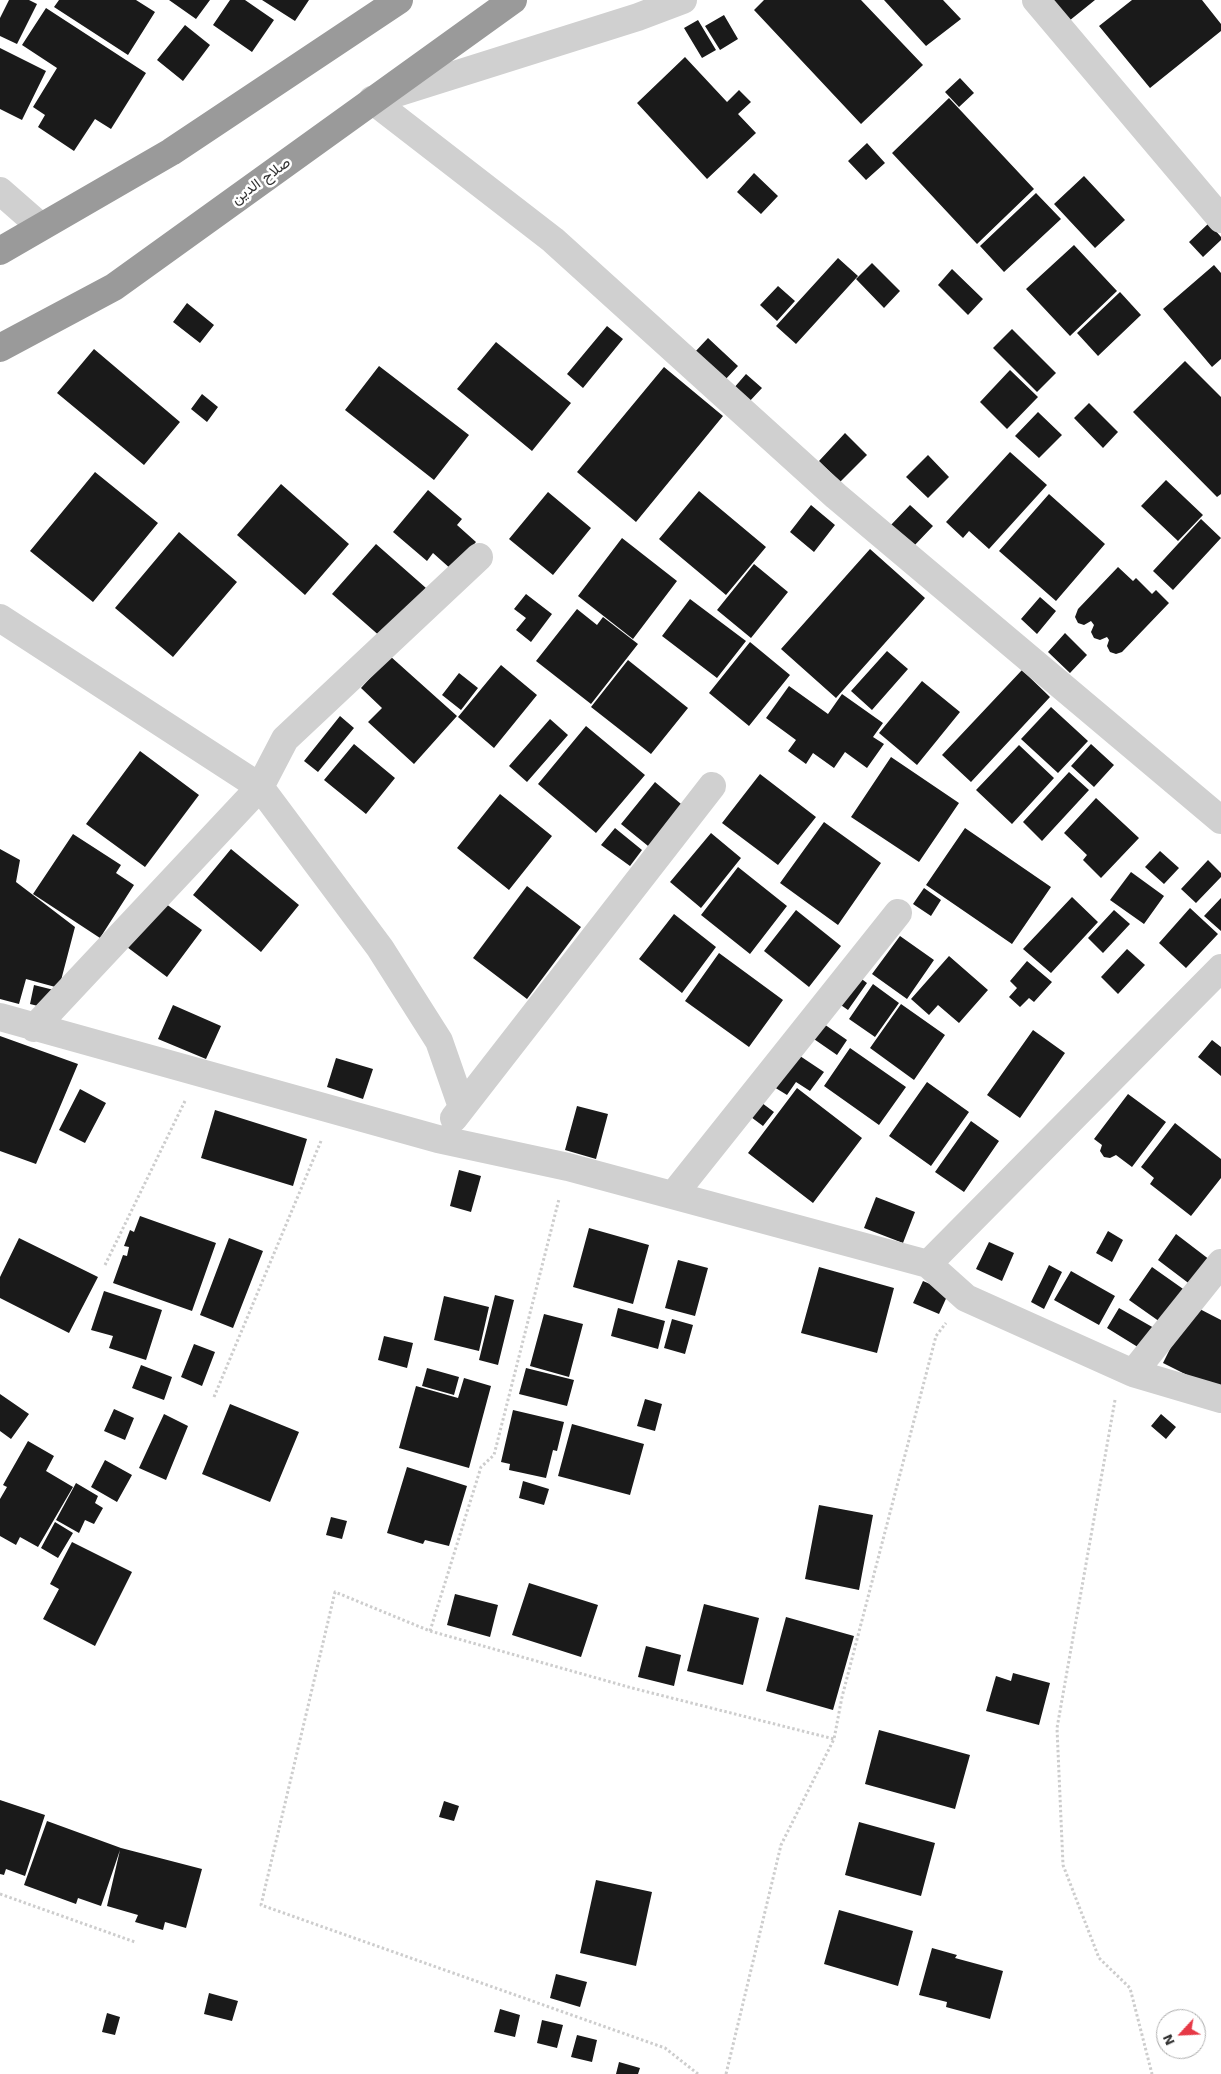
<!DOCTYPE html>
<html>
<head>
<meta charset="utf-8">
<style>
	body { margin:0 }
	#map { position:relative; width:1221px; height:2074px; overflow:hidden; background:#fff; font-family:"Work Sans",sans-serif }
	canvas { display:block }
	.north { position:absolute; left:1156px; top:2009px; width:50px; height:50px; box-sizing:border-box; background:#fff; border:1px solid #adadad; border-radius:50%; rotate:245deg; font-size:14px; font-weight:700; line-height:20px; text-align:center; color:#333 }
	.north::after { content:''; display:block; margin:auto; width:18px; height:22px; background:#e63946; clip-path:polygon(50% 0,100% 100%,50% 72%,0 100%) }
</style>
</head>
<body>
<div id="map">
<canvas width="1221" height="2074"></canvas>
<div class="north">N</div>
</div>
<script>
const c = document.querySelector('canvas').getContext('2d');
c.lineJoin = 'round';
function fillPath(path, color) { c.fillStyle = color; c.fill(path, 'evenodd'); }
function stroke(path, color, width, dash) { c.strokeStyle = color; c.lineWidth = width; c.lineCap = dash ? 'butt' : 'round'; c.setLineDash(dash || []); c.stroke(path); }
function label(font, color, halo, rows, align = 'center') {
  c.font = font + ' "Work Sans",Vazirmatn,sans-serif'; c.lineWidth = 5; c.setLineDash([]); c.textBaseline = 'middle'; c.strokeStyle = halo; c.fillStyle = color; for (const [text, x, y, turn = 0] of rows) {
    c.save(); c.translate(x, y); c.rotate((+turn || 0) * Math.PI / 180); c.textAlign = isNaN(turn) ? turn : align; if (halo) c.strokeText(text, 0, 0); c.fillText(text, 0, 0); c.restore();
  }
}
fillPath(new Path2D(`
	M 9,0 L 29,0 L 37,4 L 17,44 L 0,36 L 0,18 Z
	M 59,0 L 136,0 L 155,12 L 128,55 L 54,7 Z
	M 169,0 L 210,0 L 196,19 Z
	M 230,0 L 245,0 L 274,20 L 252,52 L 213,25 Z
	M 262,0 L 309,0 L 295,21 Z
	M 764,0 L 861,0 L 923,65 L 861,124 L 754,10 Z
	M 884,0 L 943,0 L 961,19 L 926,46 Z
	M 1044,0 L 1095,0 L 1064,25 Z
	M 1132,0 L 1202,0 L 1221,24 L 1221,31 L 1150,88 L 1099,26 Z
	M 46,8 L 146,73 L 111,129 L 95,119 L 74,151 L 38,127 L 45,115 L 33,107 L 57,68 L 22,45 Z
	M 724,15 L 738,39 L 720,50 L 705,26 Z
	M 698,20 L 716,50 L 702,58 L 684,28 Z
	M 185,25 L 210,45 L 183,81 L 157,60 Z
	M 0,48 L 46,71 L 22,120 L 0,109 Z
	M 685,57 L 727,102 L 739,90 L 751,102 L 738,114 L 756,133 L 707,179 L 637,103 Z
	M 960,78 L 974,93 L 959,107 L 945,92 Z
	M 949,98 L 1034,189 L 977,244 L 892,153 Z
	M 867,143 L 885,163 L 866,180 L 848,161 Z
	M 754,173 L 778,196 L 761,214 L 737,192 Z
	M 1084,176 L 1125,220 L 1095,248 L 1054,204 Z
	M 1036,193 L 1061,219 L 1004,272 L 980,246 Z
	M 1209,223 L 1221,237 L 1221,240 L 1203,257 L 1189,242 Z
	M 1074,245 L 1117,291 L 1070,336 L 1026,289 Z
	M 838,258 L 858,276 L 796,344 L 776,326 Z
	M 872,263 L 900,291 L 884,308 L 856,279 Z
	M 1214,265 L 1221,273 L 1221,359 L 1212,367 L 1163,309 Z
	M 952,269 L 983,299 L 968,315 L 938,285 Z
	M 778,286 L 795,301 L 777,321 L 760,305 Z
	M 1120,292 L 1141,315 L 1098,356 L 1077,333 Z
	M 187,303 L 214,325 L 200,343 L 173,322 Z
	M 607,326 L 623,339 L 583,388 L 567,374 Z
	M 1012,329 L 1056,373 L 1037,392 L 993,348 Z
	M 708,338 L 738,366 L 724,381 L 694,353 Z
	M 496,342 L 571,403 L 532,451 L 457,389 Z
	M 94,349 L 180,422 L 144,465 L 57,393 Z
	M 1185,361 L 1221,397 L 1221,494 L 1217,497 L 1133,412 Z
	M 379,366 L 469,435 L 434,480 L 345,410 Z
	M 664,367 L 723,416 L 636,522 L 577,472 Z
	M 1010,370 L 1038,397 L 1007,429 L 980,402 Z
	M 746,374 L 762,388 L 748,403 L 733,389 Z
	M 202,394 L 218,407 L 207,422 L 191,409 Z
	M 1089,403 L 1118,432 L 1103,448 L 1074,418 Z
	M 1038,412 L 1062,435 L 1039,458 L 1015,436 Z
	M 845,433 L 867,455 L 840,482 L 819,461 Z
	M 1010,452 L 1047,485 L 989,549 L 969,531 L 963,538 L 946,522 Z
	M 928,455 L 949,477 L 928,498 L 906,477 Z
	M 95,472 L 158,523 L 93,602 L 30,551 Z
	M 1166,480 L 1203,515 L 1178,541 L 1141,506 Z
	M 281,484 L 349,544 L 305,595 L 237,535 Z
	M 428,490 L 462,519 L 457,525 L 476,542 L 452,570 L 433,553 L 427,561 L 393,532 Z
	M 699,491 L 766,547 L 726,595 L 659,539 Z
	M 548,492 L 591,528 L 553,575 L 509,539 Z
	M 1049,494 L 1105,544 L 1056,601 L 999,551 Z
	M 811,505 L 835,525 L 814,552 L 790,532 Z
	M 910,505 L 933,526 L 912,548 L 890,526 Z
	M 1201,519 L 1221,538 L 1173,590 L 1153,571 Z
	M 179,532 L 237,582 L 173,657 L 115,608 Z
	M 622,538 L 677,581 L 633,639 L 578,596 Z
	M 376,544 L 426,588 L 382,638 L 332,594 Z
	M 870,549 L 925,598 L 836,698 L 781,649 Z
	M 754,564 L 788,592 L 751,638 L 717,610 Z
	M 1118,567 L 1133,581 L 1136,578 L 1152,594 L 1156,590 L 1169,603 L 1122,652 L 1116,654 L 1110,652 L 1107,646 L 1109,640 L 1107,637 L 1100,640 L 1094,638 L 1091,632 L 1094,625 L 1091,621 L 1084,625 L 1078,623 L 1075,617 L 1078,609 Z
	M 526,594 L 552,614 L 531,642 L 516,630 L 526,618 L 514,609 Z
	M 1040,597 L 1056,611 L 1037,634 L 1021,619 Z
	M 690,599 L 746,641 L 717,678 L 662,636 Z
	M 577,609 L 597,625 L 603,617 L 638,644 L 591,704 L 536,661 Z
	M 1065,633 L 1087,655 L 1070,673 L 1048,652 Z
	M 750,642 L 790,675 L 749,726 L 709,693 Z
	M 887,651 L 908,669 L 872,710 L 851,691 Z
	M 390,656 L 457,716 L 414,764 L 368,722 L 382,708 L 361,688 Z
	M 628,660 L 688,708 L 651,754 L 591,707 Z
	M 501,665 L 537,695 L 494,748 L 458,717 Z
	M 1022,670 L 1050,697 L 971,782 L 942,755 Z
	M 459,673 L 478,688 L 461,710 L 442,695 Z
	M 922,681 L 960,712 L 917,765 L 879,733 Z
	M 789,686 L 828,714 L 842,694 L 883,723 L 873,737 L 884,744 L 867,768 L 845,752 L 834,768 L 813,753 L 806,764 L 788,751 L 796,740 L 766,718 Z
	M 1051,707 L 1088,741 L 1058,773 L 1021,739 Z
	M 340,716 L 354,728 L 318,772 L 304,761 Z
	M 550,719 L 568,735 L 527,782 L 509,766 Z
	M 586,726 L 645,775 L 596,833 L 538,784 Z
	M 354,744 L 395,778 L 366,814 L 324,780 Z
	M 1091,744 L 1114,765 L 1094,787 L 1071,766 Z
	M 1019,745 L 1054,778 L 1012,824 L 976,790 Z
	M 140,751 L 199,795 L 145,867 L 86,824 Z
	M 891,757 L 959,803 L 919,862 L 851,817 Z
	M 1069,772 L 1089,790 L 1042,841 L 1023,822 Z
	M 760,774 L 816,817 L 778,865 L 722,823 Z
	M 655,782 L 687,809 L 653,850 L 621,824 Z
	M 500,794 L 552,836 L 509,890 L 457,848 Z
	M 1096,798 L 1139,838 L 1101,878 L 1083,860 L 1087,855 L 1064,833 Z
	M 824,822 L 881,863 L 838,925 L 780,883 Z
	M 615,828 L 642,850 L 630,866 L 601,845 Z
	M 965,828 L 1051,887 L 1012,944 L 926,885 Z
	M 711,833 L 741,858 L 701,908 L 670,882 Z
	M 73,834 L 121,865 L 116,873 L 134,885 L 100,938 L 33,894 Z
	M 0,849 L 20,860 L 16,882 L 75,927 L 59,988 L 26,979 L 19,1004 L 0,999 Z
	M 231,849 L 299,905 L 261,952 L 193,895 Z
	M 1160,851 L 1179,868 L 1164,884 L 1145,867 Z
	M 1208,860 L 1221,873 L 1221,877 L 1196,903 L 1181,889 Z
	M 738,867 L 787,906 L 750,954 L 701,915 Z
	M 1131,872 L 1164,896 L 1144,924 L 1110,900 Z
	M 527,886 L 581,927 L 527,999 L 473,958 Z
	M 924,888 L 941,900 L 931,916 L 913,904 Z
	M 1072,897 L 1098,922 L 1051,973 L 1023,949 Z
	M 1221,898 L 1221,931 L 1204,916 Z
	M 162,901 L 202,930 L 167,977 L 127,947 Z
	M 1190,908 L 1218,934 L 1186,968 L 1159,943 Z
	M 796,910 L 841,946 L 809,987 L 764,951 Z
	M 1114,910 L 1130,924 L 1103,953 L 1088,938 Z
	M 674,914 L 716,947 L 682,993 L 639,959 Z
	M 900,936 L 934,960 L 907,999 L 872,974 Z
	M 1127,949 L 1145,965 L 1118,994 L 1101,977 Z
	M 719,953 L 783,1000 L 749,1047 L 685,1001 Z
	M 949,956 L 988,990 L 959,1023 L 938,1005 L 929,1015 L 911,999 Z
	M 1027,961 L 1052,982 L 1034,1002 L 1029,998 L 1020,1007 L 1009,997 L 1017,988 L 1010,981 Z
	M 855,974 L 867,983 L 848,1010 L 835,1001 Z
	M 873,984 L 899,1003 L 875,1037 L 849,1019 Z
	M 34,985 L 54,990 L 50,1009 L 30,1004 Z
	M 901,1004 L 945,1035 L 914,1080 L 870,1048 Z
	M 173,1005 L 221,1026 L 206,1059 L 158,1039 Z
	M 821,1022 L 847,1040 L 837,1055 L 811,1037 Z
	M 1033,1030 L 1065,1053 L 1020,1118 L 987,1095 Z
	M 0,1036 L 78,1064 L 36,1164 L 0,1151 Z
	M 1212,1040 L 1221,1047 L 1221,1076 L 1198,1057 Z
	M 850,1048 L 906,1087 L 879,1125 L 824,1086 Z
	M 797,1054 L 824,1072 L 810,1091 L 796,1082 L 787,1095 L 774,1087 Z
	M 336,1058 L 373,1069 L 363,1099 L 327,1087 Z
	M 927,1082 L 969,1112 L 931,1166 L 889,1136 Z
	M 797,1088 L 862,1138 L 813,1203 L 748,1153 Z
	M 80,1089 L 106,1103 L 85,1143 L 59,1130 Z
	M 1128,1094 L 1166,1122 L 1132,1167 L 1116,1155 L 1110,1158 L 1104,1157 L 1100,1151 L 1102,1145 L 1094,1139 Z
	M 762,1103 L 774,1112 L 763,1126 L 751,1117 Z
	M 577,1106 L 608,1114 L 596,1159 L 565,1150 Z
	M 215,1110 L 307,1139 L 293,1186 L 201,1158 Z
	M 971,1121 L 999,1141 L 964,1192 L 935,1172 Z
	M 1175,1123 L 1221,1159 L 1221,1178 L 1191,1216 L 1150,1184 L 1154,1178 L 1141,1167 Z
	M 459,1170 L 481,1176 L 471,1212 L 450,1206 Z
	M 876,1197 L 915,1212 L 903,1243 L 864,1228 Z
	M 140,1216 L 216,1243 L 192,1311 L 113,1283 L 123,1255 L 127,1256 L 129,1247 L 124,1246 L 130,1230 L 134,1232 Z
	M 589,1228 L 649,1245 L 633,1304 L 573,1287 Z
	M 1108,1231 L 1123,1240 L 1112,1262 L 1096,1253 Z
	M 1176,1234 L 1210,1260 L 1191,1285 L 1158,1260 Z
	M 19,1238 L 98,1277 L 69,1333 L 0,1298 L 0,1277 Z
	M 229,1238 L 263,1251 L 233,1328 L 200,1315 Z
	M 989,1242 L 1014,1253 L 1002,1281 L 976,1269 Z
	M 678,1260 L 708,1268 L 695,1316 L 665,1308 Z
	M 1049,1265 L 1062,1272 L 1044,1309 L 1031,1302 Z
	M 819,1267 L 894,1288 L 877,1353 L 801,1333 Z
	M 1152,1267 L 1186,1291 L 1163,1324 L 1129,1300 Z
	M 1071,1271 L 1115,1296 L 1099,1325 L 1054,1300 Z
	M 923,1281 L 949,1292 L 939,1314 L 913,1303 Z
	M 104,1291 L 162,1310 L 146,1360 L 109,1348 L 113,1336 L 91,1330 Z
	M 495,1295 L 514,1300 L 498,1365 L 479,1360 Z
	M 444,1296 L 489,1307 L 479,1351 L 434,1340 Z
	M 1192,1305 L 1221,1320 L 1221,1392 L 1163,1363 Z
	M 618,1308 L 665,1321 L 658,1349 L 611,1336 Z
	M 1119,1308 L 1154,1328 L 1141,1349 L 1107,1328 Z
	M 544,1314 L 583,1324 L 569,1377 L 530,1366 Z
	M 672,1319 L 693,1325 L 685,1354 L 664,1348 Z
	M 384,1336 L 413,1343 L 407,1368 L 378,1360 Z
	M 194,1344 L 215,1352 L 202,1386 L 181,1377 Z
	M 141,1365 L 172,1377 L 164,1400 L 132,1388 Z
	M 427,1368 L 459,1377 L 454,1395 L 422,1386 Z
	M 526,1368 L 574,1380 L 567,1406 L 519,1394 Z
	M 464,1378 L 491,1386 L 469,1468 L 399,1448 L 416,1386 L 458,1398 Z
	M 0,1394 L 29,1414 L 11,1439 L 0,1431 Z
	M 645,1399 L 662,1404 L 655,1431 L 637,1426 Z
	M 230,1404 L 299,1432 L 270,1502 L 202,1474 Z
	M 114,1409 L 134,1418 L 125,1440 L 104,1431 Z
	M 513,1410 L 564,1422 L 557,1451 L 553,1450 L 546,1478 L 509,1470 L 510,1464 L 501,1462 Z
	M 164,1414 L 188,1426 L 166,1480 L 139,1468 Z
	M 1161,1414 L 1176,1427 L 1166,1439 L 1151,1426 Z
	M 572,1424 L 644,1444 L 630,1495 L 558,1476 Z
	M 28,1441 L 54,1456 L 46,1471 L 73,1487 L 38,1547 L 20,1537 L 16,1545 L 0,1536 L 0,1499 L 7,1487 L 3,1485 Z
	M 105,1460 L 132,1475 L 117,1502 L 91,1487 Z
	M 407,1467 L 467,1486 L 449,1546 L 425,1540 L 423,1544 L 387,1533 Z
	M 523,1481 L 549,1489 L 544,1505 L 519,1498 Z
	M 76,1483 L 98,1496 L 95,1503 L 103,1508 L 94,1524 L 85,1520 L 79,1533 L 56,1520 Z
	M 819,1505 L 873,1515 L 859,1590 L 805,1579 Z
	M 331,1517 L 347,1521 L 342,1539 L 326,1535 Z
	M 55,1522 L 73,1533 L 58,1558 L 41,1548 Z
	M 72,1542 L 132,1572 L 95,1646 L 43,1619 L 59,1589 L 50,1584 Z
	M 529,1583 L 598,1605 L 581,1657 L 512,1635 Z
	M 455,1594 L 498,1605 L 490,1637 L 447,1625 Z
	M 704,1604 L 759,1618 L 743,1685 L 687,1671 Z
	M 786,1617 L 854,1636 L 833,1710 L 766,1691 Z
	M 646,1646 L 681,1655 L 674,1686 L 638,1677 Z
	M 1013,1673 L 1050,1683 L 1039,1725 L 986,1711 L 996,1676 L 1011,1681 Z
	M 879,1730 L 970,1755 L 955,1809 L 865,1784 Z
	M 0,1800 L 45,1815 L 25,1876 L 6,1869 L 4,1875 L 0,1874 Z
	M 444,1801 L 459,1806 L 454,1821 L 439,1817 Z
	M 47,1821 L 121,1848 L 202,1869 L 186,1928 L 165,1922 L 163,1930 L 135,1922 L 138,1915 L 107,1906 L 120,1850 L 101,1906 L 78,1898 L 76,1904 L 24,1885 Z
	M 859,1822 L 935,1843 L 921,1896 L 845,1875 Z
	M 596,1880 L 652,1892 L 636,1966 L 580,1953 Z
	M 839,1910 L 913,1931 L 898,1986 L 824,1964 Z
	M 932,1948 L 957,1955 L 955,1958 L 1003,1971 L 990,2019 L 946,2007 L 947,2002 L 919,1995 Z
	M 556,1974 L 587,1982 L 580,2007 L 550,1998 Z
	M 209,1993 L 238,2001 L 232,2021 L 204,2014 Z
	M 500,2009 L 520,2015 L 515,2037 L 494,2032 Z
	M 107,2013 L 120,2017 L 115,2035 L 102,2032 Z
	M 542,2020 L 563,2025 L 557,2048 L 537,2043 Z
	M 577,2035 L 597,2040 L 592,2062 L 571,2057 Z
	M 619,2062 L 640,2068 L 638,2074 L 616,2074 Z`), '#1a1a1a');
stroke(new Path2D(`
	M 105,1265 L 185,1101
	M 214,1397 L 321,1141
	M 1115,1400 L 1057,1728 L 1063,1865 L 1099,1958 L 1130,1988 L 1152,2074
	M 430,1631 L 481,1467 L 494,1455 L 559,1199
	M 0,1894 L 135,1942
	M 698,2074 L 665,2048 L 261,1905 L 335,1592 L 430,1631 L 632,1688 L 834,1739
	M 726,2074 L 781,1845 L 834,1739 L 842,1697 L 936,1336 L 946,1323`), '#cdcdcd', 3, [2.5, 2.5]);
stroke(new Path2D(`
	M 1036,0 L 1221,219
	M 381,98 L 638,17 L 683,0
	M 372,100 L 553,240 L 836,496 L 1221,820
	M 0,191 L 40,226
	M 0,618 L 260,787 L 380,948 L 439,1041 L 462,1107
	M 0,1017 L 438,1139 L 568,1167 L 928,1264 L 966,1298 L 1133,1373 L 1221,1399
	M 34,1028 L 260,787 L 285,739 L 479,557
	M 454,1118 L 712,786
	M 674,1194 L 898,913
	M 928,1264 L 1221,968
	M 1133,1373 L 1221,1263`), '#d0d0d0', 28);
stroke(new Path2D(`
	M 0,251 L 171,152 L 399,0
	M 0,348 L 114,287 L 513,0`), '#9a9a9a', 28);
label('15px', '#333', '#fff', [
	["صلاح الدين",261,181,-36]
]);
</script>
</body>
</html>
